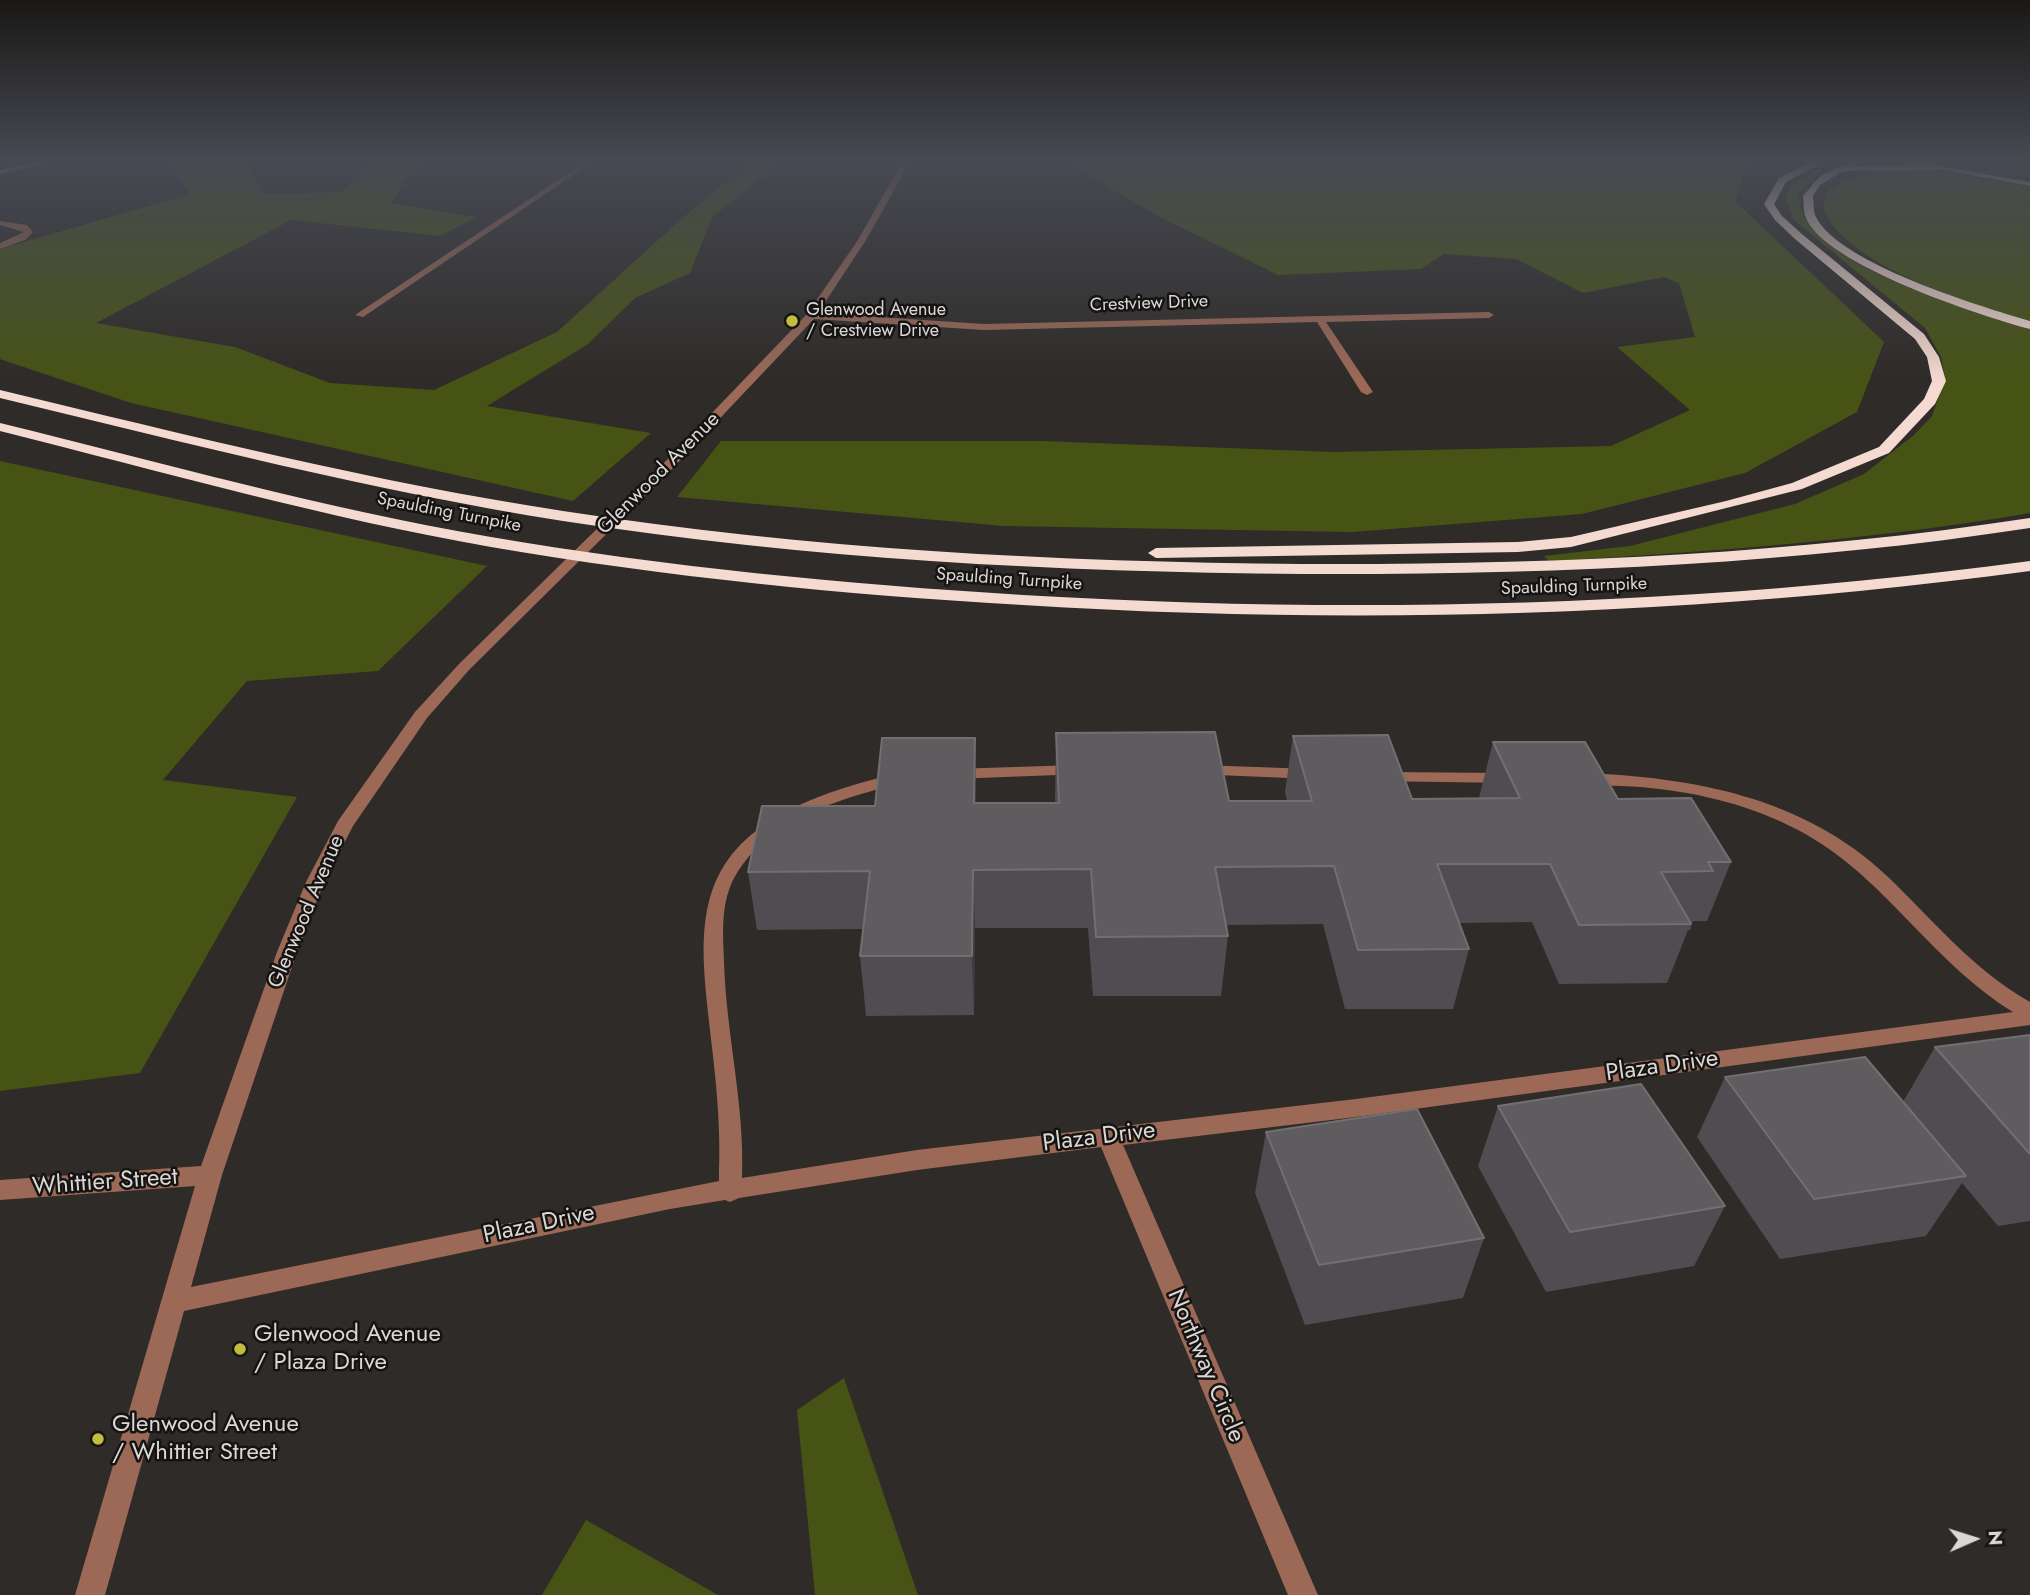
<!DOCTYPE html>
<html>
<head>
<meta charset="utf-8">
<style>
	body { margin:0 }
	#map { position:relative; width:2030px; height:1595px; overflow:hidden; background:#2f2b28; font-family:Jost,sans-serif }
	canvas { display:block }
	.north { position:absolute; left:1939px; top:1504px; width:70px; height:70px; -webkit-text-stroke:5px #161412; paint-order:stroke; rotate:87deg; font-size:19px; font-weight:700; line-height:28px; text-align:center; color:#dad7d5 }
	.north::after { content:''; display:block; margin:auto; width:24px; height:32px; background:#dad7d5; clip-path:polygon(50% 0,100% 100%,50% 72%,0 100%) }
</style>
</head>
<body>
<div id="map">
<canvas width="2030" height="1595"></canvas>
<div class="north">N</div>
</div>
<script>
const c = document.querySelector('canvas').getContext('2d');
c.lineJoin = 'round';
function fillPath(path, color) { c.fillStyle = color; c.fill(path, 'evenodd'); }
function stroke(path, color, width, dash) { c.strokeStyle = color; c.lineWidth = width; c.lineCap = dash ? 'butt' : 'round'; c.setLineDash(dash || []); c.stroke(path); }
function label(font, color, halo, rows, align = 'center') {
  c.font = font + ' Jost,sans-serif'; c.lineWidth = 5; c.setLineDash([]); c.textBaseline = 'middle'; c.strokeStyle = halo; c.fillStyle = color; for (const [text, x, y, turn = 0] of rows) {
    c.save(); c.translate(x, y); c.rotate((+turn || 0) * Math.PI / 180); c.textAlign = isNaN(turn) ? turn : align; if (halo) c.strokeText(text, 0, 0); c.fillText(text, 0, 0); c.restore();
  }
}
fillPath(new Path2D(`
	M 168,160 L 246,160 L 263,194 L 342,192 L 371,160 L 431,160 L 405,181 L 391,203 L 476,217 L 440,236 L 291,220 L 96,323 L 235,347 L 330,383 L 434,390 L 557,332 L 679,221 L 752,160 L 784,160 L 712,217 L 690,273 L 635,298 L 588,344 L 487,406 L 651,433 L 573,501 L 131,403 L 0,359 L 0,249 L 190,194 Z
	M 1204,160 L 1302,165 L 1309,160 L 1749,160 L 1735,201 L 1884,342 L 1857,412 L 1745,473 L 1582,514 L 1353,532 L 1004,526 L 677,497 L 721,441 L 1041,441 L 1333,452 L 1611,446 L 1690,410 L 1617,347 L 1695,337 L 1679,283 L 1664,277 L 1583,293 L 1516,259 L 1444,254 L 1421,269 L 1278,275 L 1158,216 L 1067,163 Z
	M 1818,169 L 1822,170 L 1799,193 C 1794,264 1977,311 2030,327 L 2030,513 C 1871,540 1710,552 1549,561 L 1544,556 L 1630,546 L 1795,504 L 1864,474 L 1914,435 L 1932,416 L 1945,378 L 1941,357 L 1925,328 L 1794,220 L 1786,200 L 1789,188 Z
	M 1894,169 L 1940,171 L 2030,187 L 2030,321 C 1977,306 1838,264 1823,206 L 1826,192 L 1850,178 Z
	M 0,461 L 487,566 L 378,671 L 247,681 L 163,780 L 297,797 L 140,1073 L 0,1091 Z
	M 844,1378 L 918,1595 L 815,1595 L 797,1410 Z
	M 586,1520 L 718,1595 L 542,1595 Z`), '#475314');
fillPath(new Path2D(`
	M 588,160 L 596,160 L 363,317 L 355,315 Z
	M 903,160 L 911,160 L 866,240 L 818,313 L 984,324 L 1489,312 L 1494,315 L 1489,318 L 1326,322 L 1373,392 L 1367,395 L 1361,392 L 1317,322 L 984,330 L 814,319 L 669,472 L 469,670 L 427,718 L 353,826 L 324,882 L 297,952 L 222,1175 L 191,1287 L 719,1181 C 730,972 611,838 900,773 L 909,778 L 906,782 C 842,798 759,820 730,887 C 721,910 723,937 724,961 C 726,1034 745,1105 742,1178 L 917,1150 L 1356,1099 L 2013,1012 C 1929,960 1884,875 1798,830 C 1753,806 1701,793 1650,788 C 1626,785 1599,787 1576,782 L 1573,778 L 1582,773 C 1692,777 1804,797 1887,876 C 1935,922 1971,968 2030,1002 L 2030,1025 L 1356,1117 L 1123,1145 L 1318,1595 L 1288,1595 L 1101,1147 L 917,1170 L 739,1198 L 730,1202 L 725,1200 L 670,1209 L 184,1311 L 105,1595 L 75,1595 L 195,1186 L 0,1200 L 0,1180 L 201,1166 L 277,952 L 306,882 L 338,821 L 415,712 L 459,664 L 661,466 L 807,314 L 858,240 Z
	M 0,221 L 27,225 L 33,232 L 25,240 L 0,249 L 0,243 L 24,232 L 0,225 Z
	M 1078,765 L 1087,770 L 1084,774 L 952,779 L 943,774 L 952,769 Z
	M 1200,765 L 1312,769 L 1321,774 L 1312,779 L 1194,774 L 1191,770 Z
	M 1382,772 L 1508,773 L 1517,778 L 1508,783 L 1376,781 L 1373,777 L 1376,773 Z`), '#9c6957');
fillPath(new Path2D(`
	M 46,160 L 58,160 L 0,174 L 0,170 Z
	M 1889,160 L 1903,160 L 2030,182 L 2030,186 Z`), '#f1b19b');
fillPath(new Path2D(`
	M 1816,160 L 1827,160 L 1786,182 L 1774,204 L 1782,216 L 1803,235 L 1924,334 L 1939,357 L 1946,381 L 1935,404 L 1889,453 L 1802,489 L 1571,547 L 1518,552 L 1156,558 L 1148,553 L 1156,548 L 1518,542 L 1571,537 L 1726,501 L 1792,483 L 1879,447 L 1924,399 L 1932,381 L 1927,357 L 1915,339 L 1795,239 L 1775,220 L 1764,204 L 1779,178 Z
	M 1854,160 L 1864,160 L 1853,166 L 1936,164 L 1940,167 L 1936,170 L 1843,171 L 1820,185 L 1813,196 C 1814,202 1813,212 1816,217 C 1838,263 1982,307 2030,321 L 2030,329 C 1981,316 1825,265 1806,218 C 1803,212 1804,202 1803,196 L 1820,176 Z
	M 0,390 C 187,435 373,482 563,511 C 808,549 1055,562 1302,564 C 1546,565 1788,555 2030,518 L 2030,528 C 1788,565 1546,575 1302,574 C 1054,572 807,559 563,521 C 373,491 187,443 0,398 Z
	M 0,423 C 163,463 326,509 491,537 C 667,567 845,584 1023,595 C 1360,615 1695,606 2030,561 L 2030,571 C 1695,616 1360,626 1023,605 C 845,595 667,577 491,547 C 325,518 163,472 0,431 Z`), '#f5dad1');
fillPath(new Path2D(`
	M 1056,733 L 1229,801 L 1287,801 L 1285,792 L 1293,736 L 1412,799 L 1479,798 L 1493,742 L 1618,799 L 1731,862 L 1707,921 L 1693,921 L 1690,930 L 1688,930 L 1667,983 L 1559,984 L 1532,922 L 1459,923 L 1469,949 L 1453,1009 L 1345,1009 L 1323,924 L 1226,925 L 1228,936 L 1221,996 L 1093,996 L 1088,928 L 975,928 L 974,1015 L 866,1016 L 860,956 L 863,929 L 757,930 L 748,872 L 875,806 L 1055,803 Z
	M 2030,1035 L 2030,1221 L 1998,1226 L 1962,1183 L 1926,1236 L 1780,1259 L 1697,1137 L 1725,1077 L 1903,1102 L 1935,1047 Z
	M 1498,1106 L 1725,1206 L 1694,1266 L 1546,1292 L 1478,1166 Z
	M 1266,1132 L 1484,1238 L 1463,1298 L 1305,1325 L 1255,1193 Z`), '#4f4d51');
fillPath(new Path2D(`
	M 975,738 L 976,794 L 975,860 L 974,803 Z
	M 973,870 L 975,928 L 974,1015 L 972,956 Z`), '#3c393b');
const building = new Path2D(`
	M 1215,732 L 1229,801 L 1312,801 L 1293,736 L 1388,735 L 1412,799 L 1520,798 L 1493,742 L 1585,742 L 1618,799 L 1691,798 L 1731,862 L 1708,862 L 1713,871 L 1661,872 L 1691,924 L 1579,925 L 1550,864 L 1437,864 L 1469,949 L 1358,950 L 1334,866 L 1215,867 L 1228,936 L 1096,937 L 1091,869 L 973,870 L 972,956 L 860,956 L 870,871 L 748,872 L 762,806 L 875,806 L 882,738 L 975,738 L 974,803 L 1059,803 L 1056,733 Z
	M 2030,1035 L 2030,1154 L 1935,1047 Z
	M 1865,1057 L 1966,1176 L 1814,1199 L 1725,1077 Z
	M 1641,1084 L 1725,1206 L 1570,1232 L 1498,1106 Z
	M 1417,1109 L 1484,1238 L 1319,1265 L 1266,1132 Z`);
fillPath(building, '#5e5c5f');
stroke(building, '#726f72', 2);
const sky = c.createLinearGradient(0, 0, 0, 383);
sky.addColorStop(0, '#1a1816');
sky.addColorStop(0.42, '#474a53');
sky.addColorStop(1, '#474a5300');
c.fillStyle = sky;
c.fillRect(0, 0, 2030, 383);
for (const [x, y, r, color] of [
	[792,321,7,"#c3bd3e"],
	[240,1349,7,"#c3bd3e"],
	[98,1439,7,"#c3bd3e"]
]) { const dot = new Path2D(); dot.arc(x, y, r, 0, 2 * Math.PI); c.fillStyle = color; c.fill(dot); stroke(dot, '#161412', 2.5); }
label('18px', '#dad7d5', '#161412', [
	["Crestview Drive",1149,304,-2],
	["Spaulding Turnpike",449,513,11],
	["Spaulding Turnpike",1009,580,4],
	["Spaulding Turnpike",1574,587,-2]
]);
label('18px', '#dad7d5', '#161412', [
	["Glenwood Avenue",806,311],
	["/ Crestview Drive",806,332]
], 'left');
label('21px', '#dad7d5', '#161412', [
	["Glenwood Avenue",659,474,-45],
	["Glenwood Avenue",307,912,-67]
]);
label('24px', '#dad7d5', '#161412', [
	["Plaza Drive",1662,1067,-8],
	["Plaza Drive",1099,1138,-7],
	["Whittier Street",105,1183,-4],
	["Plaza Drive",539,1225,-12],
	["Northway Circle",1205,1366,67]
]);
label('24px', '#dad7d5', '#161412', [
	["Glenwood Avenue",254,1335],
	["/ Plaza Drive",254,1363],
	["Glenwood Avenue",112,1425],
	["/ Whittier Street",112,1453]
], 'left');
</script>
</body>
</html>
